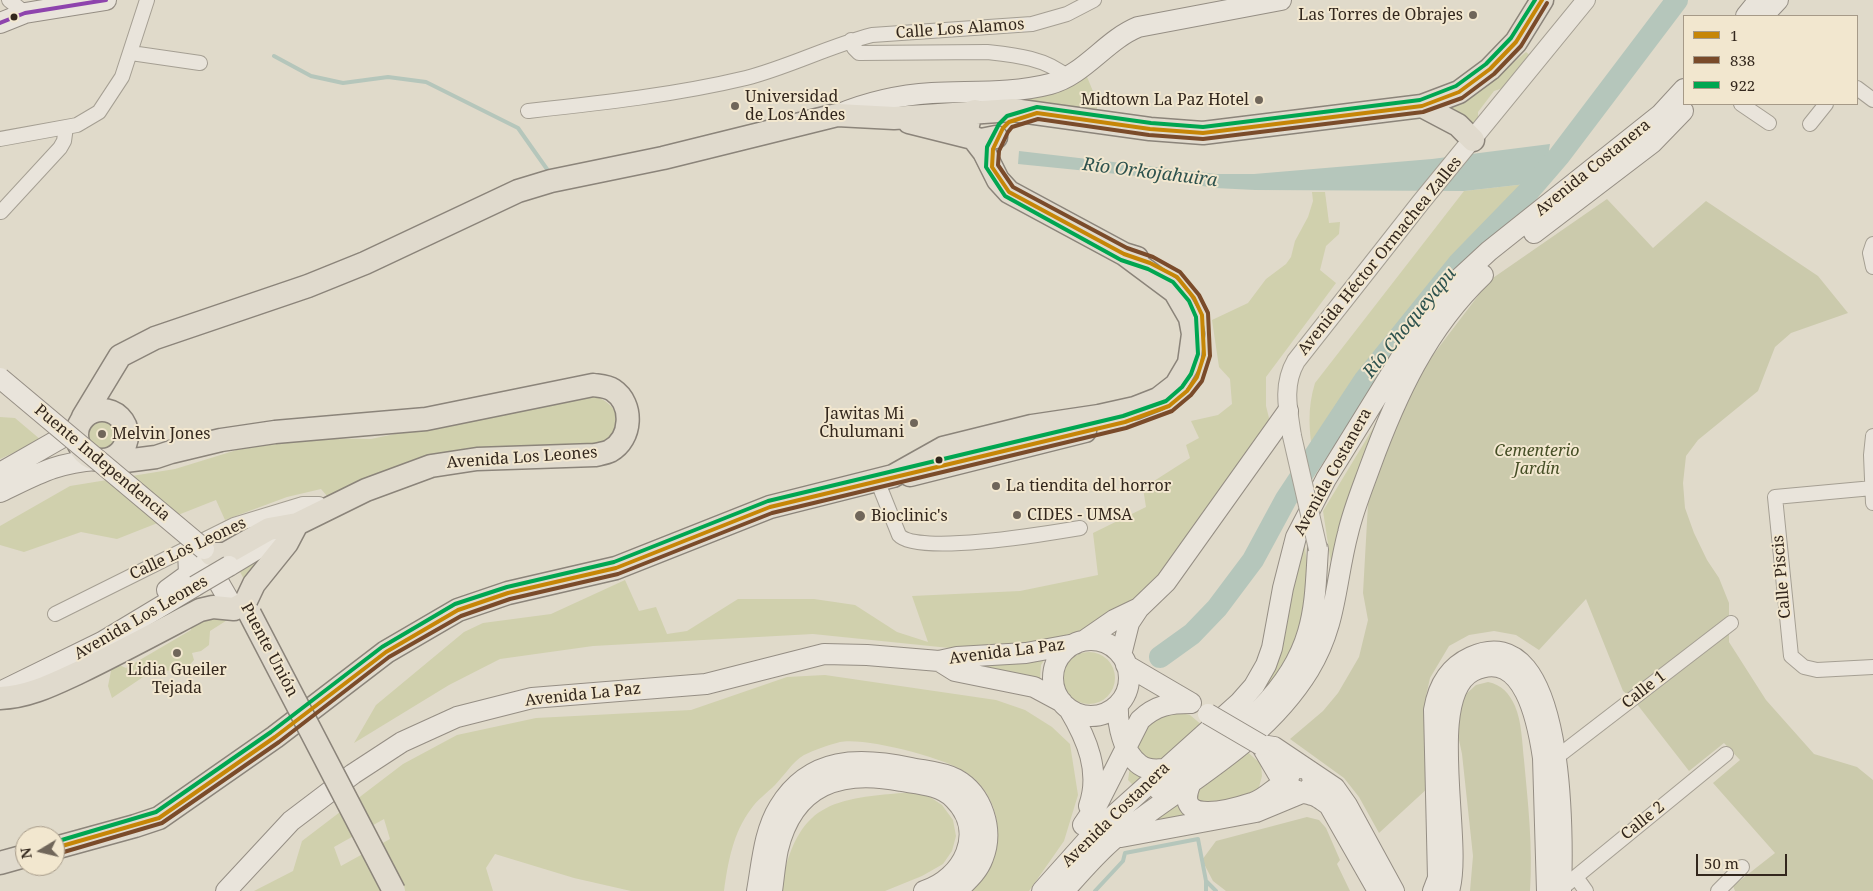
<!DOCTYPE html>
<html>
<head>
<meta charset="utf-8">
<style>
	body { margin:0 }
	#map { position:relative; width:1873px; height:891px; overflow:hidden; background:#e0daca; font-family:"Noto Serif",serif }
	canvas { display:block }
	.legend { position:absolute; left:1683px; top:15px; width:175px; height:90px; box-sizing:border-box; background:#f2e7cf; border:1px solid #a69a88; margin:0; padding:6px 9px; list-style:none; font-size:15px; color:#33271d }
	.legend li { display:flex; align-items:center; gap:10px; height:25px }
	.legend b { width:25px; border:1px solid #a69a88 }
	.north { position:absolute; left:15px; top:826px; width:50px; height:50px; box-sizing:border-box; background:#f2e7cf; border:1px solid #a69a88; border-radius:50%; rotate:261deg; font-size:14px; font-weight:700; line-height:20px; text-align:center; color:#33271d }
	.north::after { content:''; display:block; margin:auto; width:18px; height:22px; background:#70665a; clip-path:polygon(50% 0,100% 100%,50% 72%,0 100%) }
	.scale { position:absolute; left:1696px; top:854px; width:91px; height:22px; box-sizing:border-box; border:2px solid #33271d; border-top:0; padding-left:6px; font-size:15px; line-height:18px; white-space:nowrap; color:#33271d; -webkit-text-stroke:4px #f2e7cf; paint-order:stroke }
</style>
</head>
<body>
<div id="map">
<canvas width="1873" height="891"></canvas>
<ul class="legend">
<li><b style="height:6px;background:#c68607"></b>1</li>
<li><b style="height:6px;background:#7a4b2a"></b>838</li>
<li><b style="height:6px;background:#00a651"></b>922</li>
</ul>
<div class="north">N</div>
<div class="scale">50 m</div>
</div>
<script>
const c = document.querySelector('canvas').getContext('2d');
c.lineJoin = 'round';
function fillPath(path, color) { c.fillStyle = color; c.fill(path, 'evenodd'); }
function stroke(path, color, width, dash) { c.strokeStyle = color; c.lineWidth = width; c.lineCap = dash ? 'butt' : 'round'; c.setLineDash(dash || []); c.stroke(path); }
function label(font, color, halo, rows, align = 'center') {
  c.font = font + ' "Noto Serif",serif'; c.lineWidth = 4; c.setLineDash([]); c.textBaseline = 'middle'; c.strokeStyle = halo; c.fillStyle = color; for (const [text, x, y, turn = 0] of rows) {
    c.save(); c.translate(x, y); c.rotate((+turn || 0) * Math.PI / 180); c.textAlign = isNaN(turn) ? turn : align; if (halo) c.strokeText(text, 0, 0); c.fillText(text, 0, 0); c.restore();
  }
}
fillPath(new Path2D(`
	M 1526,52 L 1532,57 L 1503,88 L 1494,91 L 1478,112 L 1478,121 L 1474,126 L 1445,112 L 1487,85 Z
	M 1085,72 L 1097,101 L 1097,110 L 1027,101 L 935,103 L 1050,94 L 1065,88 Z
	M 1544,182 C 1513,212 1480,241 1451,272 C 1398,328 1352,391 1313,457 C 1309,430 1307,409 1315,383 L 1464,191 Z
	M 1312,192 L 1325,192 L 1329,223 L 1340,222 L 1339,234 L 1326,246 L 1320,270 L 1336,283 L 1266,377 L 1266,406 L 1270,422 L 1163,576 L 1133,602 L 1095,626 L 1053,639 L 1015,648 L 969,650 L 813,634 L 593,646 L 500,659 L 449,685 L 354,743 L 376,705 L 464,632 L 483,623 L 551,614 L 625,580 L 639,611 L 656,607 L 667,634 L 687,631 L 738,599 L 814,599 L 855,605 L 897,632 L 928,642 L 912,596 L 1020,591 L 1098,575 L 1093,533 L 1146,507 L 1143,488 L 1190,458 L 1186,445 L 1199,438 L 1191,421 L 1218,415 L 1232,404 L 1230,379 L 1219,367 L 1212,320 L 1248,303 L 1266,279 L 1286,264 L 1291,257 L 1295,241 L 1308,217 L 1313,201 Z
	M 587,394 C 622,401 631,434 595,446 L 456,450 L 425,458 L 327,496 L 321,489 L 287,497 L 225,520 L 216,500 L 117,539 L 81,532 L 24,552 L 0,545 L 0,526 L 70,486 L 175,469 L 253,445 L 300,438 L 371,439 Z
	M 0,417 L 15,418 L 41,440 L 0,459 Z
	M 99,417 L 112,420 L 119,432 L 116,446 L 104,453 L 84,438 C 84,428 90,420 99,417 Z
	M 1378,420 L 1332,570 L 1323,511 Z
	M 1304,542 L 1308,569 L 1306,600 L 1295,646 L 1262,697 L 1244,707 Z
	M 280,543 L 246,583 L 239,570 Z
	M 232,617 L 210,631 L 209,645 L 201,651 L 192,653 L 194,660 L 185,670 L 156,671 L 149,673 L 112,698 L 108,686 L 112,666 L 117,664 L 126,668 L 191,630 L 192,620 Z
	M1063 678a26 26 0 1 1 52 0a26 26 0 1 1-52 0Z
	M 1046,657 L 1041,665 L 1040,680 L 956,664 Z
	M 825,675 L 996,700 L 1025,710 L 1052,727 L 1070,744 L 1078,795 L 1064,841 L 1029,891 L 970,891 C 1008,863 1007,800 967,773 C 946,758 865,737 840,742 C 829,745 814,750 804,755 C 793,761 784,776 775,785 C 767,793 757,800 751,809 C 733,833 728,862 724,891 L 631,891 L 574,878 L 495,854 L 486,868 L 493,891 L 254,891 L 293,871 L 302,841 L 403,764 L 457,735 L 536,718 L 691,710 L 787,677 ZM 384,819 L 390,839 L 341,866 L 334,847 Z
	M 1177,712 L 1190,715 L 1203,726 L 1162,761 L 1149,762 L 1138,749 C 1140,727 1157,716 1177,712 Z
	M 1244,749 L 1261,764 L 1262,776 L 1258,791 L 1209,806 L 1196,801 L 1197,788 Z
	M 1130,767 L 1146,776 L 1135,787 L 1128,780 Z
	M 913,792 L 930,797 L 942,805 L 953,820 L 956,836 L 952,851 L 943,864 L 922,876 L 885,891 L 780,891 C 798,801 830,799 913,792 Z
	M 1180,799 L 1197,819 L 1136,832 Z`), '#d0d0ad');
fillPath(new Path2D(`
	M 1607,199 L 1653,248 L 1706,201 L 1818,276 L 1848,313 L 1791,333 L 1775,347 L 1758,391 L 1698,440 L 1686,456 L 1683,483 L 1685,508 L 1694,533 L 1707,560 L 1719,578 L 1729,603 L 1729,642 L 1766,700 L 1814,754 L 1857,767 L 1873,780 L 1873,891 L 1735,891 L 1733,886 L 1775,853 L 1713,783 L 1740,760 L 1724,743 L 1689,771 L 1633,699 L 1623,691 L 1586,599 L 1539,650 L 1516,635 L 1494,631 L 1469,635 L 1449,646 L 1430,678 L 1426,696 L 1429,787 L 1379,833 L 1359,797 L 1344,778 L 1290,739 L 1323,711 L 1338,693 L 1359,657 L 1368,620 L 1363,593 L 1368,504 L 1390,430 L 1417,376 L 1490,280 Z
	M 1488,682 C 1502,685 1509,693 1515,706 C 1522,723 1522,742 1524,760 C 1528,803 1533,847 1530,891 L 1470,891 L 1473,856 L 1462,754 L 1456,726 L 1465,695 L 1476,685 Z
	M 1307,817 L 1319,820 L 1326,828 L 1340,860 L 1337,864 L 1350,891 L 1226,891 L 1213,881 L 1202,860 L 1216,841 Z`), '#cbcaac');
fillPath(new Path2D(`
	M 1550,144 L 1544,182 L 1464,191 L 1255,190 L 1215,188 L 1147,177 L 1018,164 L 1019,151 L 1216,174 L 1254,174 L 1432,159 Z`), '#b5c6bb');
stroke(new Path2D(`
	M 274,56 L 311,76 L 343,83 L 388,77 L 426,82 L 518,128 L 549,172
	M 1095,891 L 1123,861 L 1125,853 L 1198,839 L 1206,881 L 1216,891
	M 1206,891 L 1206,881`), '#b5c6bb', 4);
stroke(new Path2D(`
	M 1160,657 L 1192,634 L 1217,608 L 1253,560 L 1286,499 L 1364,381 L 1459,263 L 1528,192 L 1559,156 L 1677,0`), '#b5c6bb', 22);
const minor = new Path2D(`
	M 9,0 L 25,13
	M 851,40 L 854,48 L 859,53 L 987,52 C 1014,55 1046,58 1067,77
	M 131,53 L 200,63
	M 1857,88 L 1873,100
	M 1741,104 L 1769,123
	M 528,111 C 601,103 675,95 746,78 C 789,67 829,46 872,35 L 1032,24 L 1067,14 L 1094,0
	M 1810,124 L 1826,104
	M 0,139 L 77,125 L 99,112 L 122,77 L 147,0
	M 1,212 L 60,148 L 64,141 L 66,127
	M 1873,244 L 1870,253 L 1873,267
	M 1873,436 L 1871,455 L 1873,503
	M 877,480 L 899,535 C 917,556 1050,533 1080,528
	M 1873,488 L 1775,497 L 1791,656 L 1804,667 L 1817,670 L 1873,667
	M 55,614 L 234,525 L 303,504 L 319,504 L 323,510
	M 1557,757 L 1731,623
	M 1576,877 L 1586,891
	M 1561,889 L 1726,754
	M 1718,891 L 1742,867`);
const tertiary = new Path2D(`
	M 1292,436 C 1288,410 1282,385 1296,361 L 1421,202 L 1586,0`);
const secondary = new Path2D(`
	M 1746,16 L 1759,0
	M 1763,16 L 1778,0
	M 0,23 L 25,13 L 106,0
	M 837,115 C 868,102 899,95 932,93 C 971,91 1012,94 1050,84 C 1084,75 1106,40 1138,27 L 1281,0
	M 1534,233 L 1652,143 L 1683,111
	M 0,473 L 77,429
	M 0,492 C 38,474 55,463 97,460
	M 188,551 L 215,576 L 234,609
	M 229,566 L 292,528
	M 167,590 L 189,574 L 188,551
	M 1085,640 L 1114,620 L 1139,608 L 1166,582 L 1288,411
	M1053 678a38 38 0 1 1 76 0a38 38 0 1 1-76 0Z
	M 1121,655 L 1129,623 L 1139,608
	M 939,661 L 955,671 L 1034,687 L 1062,702
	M 1126,665 L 1191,703
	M 0,692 L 102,642 L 195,586
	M 1118,705 C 1117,724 1123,753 1140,765 C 1147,770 1155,770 1163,769
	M 1069,709 C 1087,739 1101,772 1089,806
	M 1261,745 L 1274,747 L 1335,788 L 1347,805 L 1394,891
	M 1261,745 L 1278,774 L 1288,781
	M 1302,768 C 1295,768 1291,770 1289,777 C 1284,792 1306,792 1315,796 C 1320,798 1324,802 1329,805 L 1378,891
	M 1190,785 C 1174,826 1231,810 1252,803 C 1266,799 1275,786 1288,781
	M 1159,790 C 1215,746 1287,705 1308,632 C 1316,605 1316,577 1318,549
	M 1083,825 L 1098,803 L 1140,720 C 1156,705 1170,703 1191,703
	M 1121,837 L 1256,812 L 1309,790 L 1313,782 L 1311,772
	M 226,891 L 291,821 L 353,774 L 402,742 L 457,717 L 532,698 L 706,684 L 824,654 L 867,655 L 939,661 L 957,657 L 1026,653 L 1075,644
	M 757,891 C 762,863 764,831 779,807 C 810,756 860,757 911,768 C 925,771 943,772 956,779 C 983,794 994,830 983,858 C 978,872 967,881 957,891
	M 772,891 C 774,877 775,863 778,849 C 794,784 841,769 901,781 C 919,784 941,785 954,799 C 987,832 963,879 924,891
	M 1042,891 L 1092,835 L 1239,703 L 1254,686 L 1266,665 L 1272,648 L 1283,588 L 1296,537 L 1326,479 L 1420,327 L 1450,287 L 1489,251 L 1661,114 L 1684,89
	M 1064,891 C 1080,873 1096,854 1115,838 C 1182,784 1263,745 1309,670 C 1337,624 1335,582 1348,533 C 1353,511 1362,489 1370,467 C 1396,396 1427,328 1483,275
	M 1433,891 L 1438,878 L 1434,710 C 1438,686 1449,667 1471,657 C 1567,613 1563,842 1561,891
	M 1449,891 C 1464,843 1424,696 1473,671 C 1524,646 1538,724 1543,758 L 1547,891`);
const primary = new Path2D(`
	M 1422,106 L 1458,125 L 1473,140
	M 975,111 L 970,116 L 967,130 L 984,152 L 998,180 L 1009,192 L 1124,254 L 1137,258
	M 909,122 L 981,140 L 996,137
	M77 435a25 25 0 1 1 50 0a25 25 0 1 1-50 0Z
	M 83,417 L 120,356 L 155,338 L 308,286 L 365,263 L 518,191 L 551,181 L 663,158 L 837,115 L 894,118 L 1013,110 L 1150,129 L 1203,133 L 1422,106 L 1459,92 L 1490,69 L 1516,42 L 1542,0
	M 112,458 L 125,461 L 156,457 L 171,452 L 221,440 L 275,432 L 426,419 L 593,385 C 600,386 607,386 613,390 C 634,404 632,439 610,451 C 606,453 599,454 595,455 L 477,459 L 431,466 L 366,490 L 297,524 L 269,529 L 225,554 L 211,554
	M 910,475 L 1085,431
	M 0,698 C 29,697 54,684 80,672 C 121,652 160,631 200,610 L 213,607 L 234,609 L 245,603 L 254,584 L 287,543 L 297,524
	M 55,848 L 135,826 L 159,818 L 275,737 L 386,652 L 458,610 L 508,593 L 616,568 L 770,507 L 893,476 L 943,448 L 1032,426 L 1099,416 L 1135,408 L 1158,399 L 1176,385 L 1189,363 L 1193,334 L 1190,318 L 1175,292 L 1124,254
	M 0,863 L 25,856`);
stroke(minor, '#a59f93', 16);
stroke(tertiary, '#a59f93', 20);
stroke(secondary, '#958e84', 22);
stroke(primary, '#8b847a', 25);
stroke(minor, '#e9e4db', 14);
stroke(tertiary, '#e9e4db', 18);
stroke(secondary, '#e9e4db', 20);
stroke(primary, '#e0dacd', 22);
const tertiaryBridge = new Path2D(`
	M 1292,436 L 1318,549`);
const secondaryBridge = new Path2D(`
	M 0,378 L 204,549
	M 195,586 L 229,566
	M 1208,714 L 1261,745`);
const primaryBridge = new Path2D(`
	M 250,614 L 394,891`);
stroke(tertiaryBridge, '#a59f93', 20, []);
stroke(secondaryBridge, '#958e84', 22, []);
stroke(primaryBridge, '#8b847a', 25, []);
stroke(tertiaryBridge, '#e9e4db', 18);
stroke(secondaryBridge, '#e9e4db', 20);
stroke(primaryBridge, '#e0dacd', 22);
stroke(new Path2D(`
	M 55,848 L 159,818 L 275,737 L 386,652 L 458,610 L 508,593 L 616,568 L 770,507 L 1125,422 L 1169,406 L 1187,391 L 1197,377 L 1204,355 L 1202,315 L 1194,298 L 1177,277 L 1150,263 L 1124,254 L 1009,192 L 992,167 L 993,149 L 1003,128 L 1009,122 L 1037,113 L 1150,129 L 1203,133 L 1422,106 L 1459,92 L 1490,69 L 1516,42 L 1542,0`), '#c68607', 4);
stroke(new Path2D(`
	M 57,854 L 162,823 L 279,742 L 389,657 L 461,616 L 510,599 L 618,574 L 772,513 L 1126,428 L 1172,411 L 1191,395 L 1202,381 L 1210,356 L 1208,313 L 1199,295 L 1180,272 L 1153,257 L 1127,248 L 1013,187 L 998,165 L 999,151 L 1008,132 L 1012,127 L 1038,119 L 1149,135 L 1203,139 L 1423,112 L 1462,98 L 1494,74 L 1521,46 L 1547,3`), '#7a4b2a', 4);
stroke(new Path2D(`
	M 55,842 L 156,812 L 271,732 L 382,647 L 455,604 L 507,587 L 614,562 L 768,501 L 1123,416 L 1166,401 L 1182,387 L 1191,374 L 1198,354 L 1196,317 L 1189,301 L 1173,282 L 1148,269 L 1121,260 L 1005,196 L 986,167 L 987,147 L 999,124 L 1007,116 L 1037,107 L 1151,123 L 1203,127 L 1420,100 L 1456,86 L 1486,64 L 1511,38 L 1535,0`), '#00a651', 4);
stroke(new Path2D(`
	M 0,23 L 25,13 L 106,0`), '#8e44ad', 4);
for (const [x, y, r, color] of [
	[1473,15,5,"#70665a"],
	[14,17,4.5,"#33271d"],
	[1259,100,5,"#70665a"],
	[735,106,5,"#70665a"],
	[914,423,5,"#70665a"],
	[102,434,5,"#70665a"],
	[939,460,4.5,"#33271d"],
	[996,486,5,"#70665a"],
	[1017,515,5,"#70665a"],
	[860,516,6,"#70665a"],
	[177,653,5,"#70665a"]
]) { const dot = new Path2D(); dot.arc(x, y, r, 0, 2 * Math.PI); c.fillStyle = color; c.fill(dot); stroke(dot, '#f2e7cf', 2); }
label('16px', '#33271d', '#f2e7cf', [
	["Las Torres de Obrajes",1463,15,"right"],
	["Universidad",745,97],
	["de Los Andes",745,115],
	["Midtown La Paz Hotel",1249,100,"right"],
	["Jawitas Mi",904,414,"right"],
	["Chulumani",904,432,"right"],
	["Melvin Jones",112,434],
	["La tiendita del horror",1006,486],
	["CIDES - UMSA",1027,515],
	["Bioclinic's",871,516],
	["Lidia Gueiler",177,670,"center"],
	["Tejada",177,688,"center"]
], 'left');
label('16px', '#33271d', '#f2e7cf', [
	["Calle Los Alamos",960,29,-4],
	["Avenida Costanera",1593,168,-39],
	["Avenida Héctor Ormachea Zalles",1380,256,-51],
	["Avenida Los Leones",522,458,-4],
	["Puente Independencia",102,463,40],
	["Avenida Costanera",1333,472,-61],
	["Calle Los Leones",188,549,-25],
	["Calle Piscis",1782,577,-95],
	["Avenida Los Leones",141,618,-30],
	["Puente Unión",269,650,62],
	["Avenida La Paz",1007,652,-7],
	["Calle 1",1644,690,-38],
	["Avenida La Paz",583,695,-6],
	["Avenida Costanera",1116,815,-44],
	["Calle 2",1643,821,-39]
]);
label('italic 16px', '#454e25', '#f2e7cf', [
	["Cementerio",1537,451],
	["Jardín",1537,469]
]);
label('italic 18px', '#2d524e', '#f2e7cf', [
	["Río Orkojahuira",1150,173,7],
	["Río Choqueyapu",1410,323,-51]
]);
</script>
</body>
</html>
